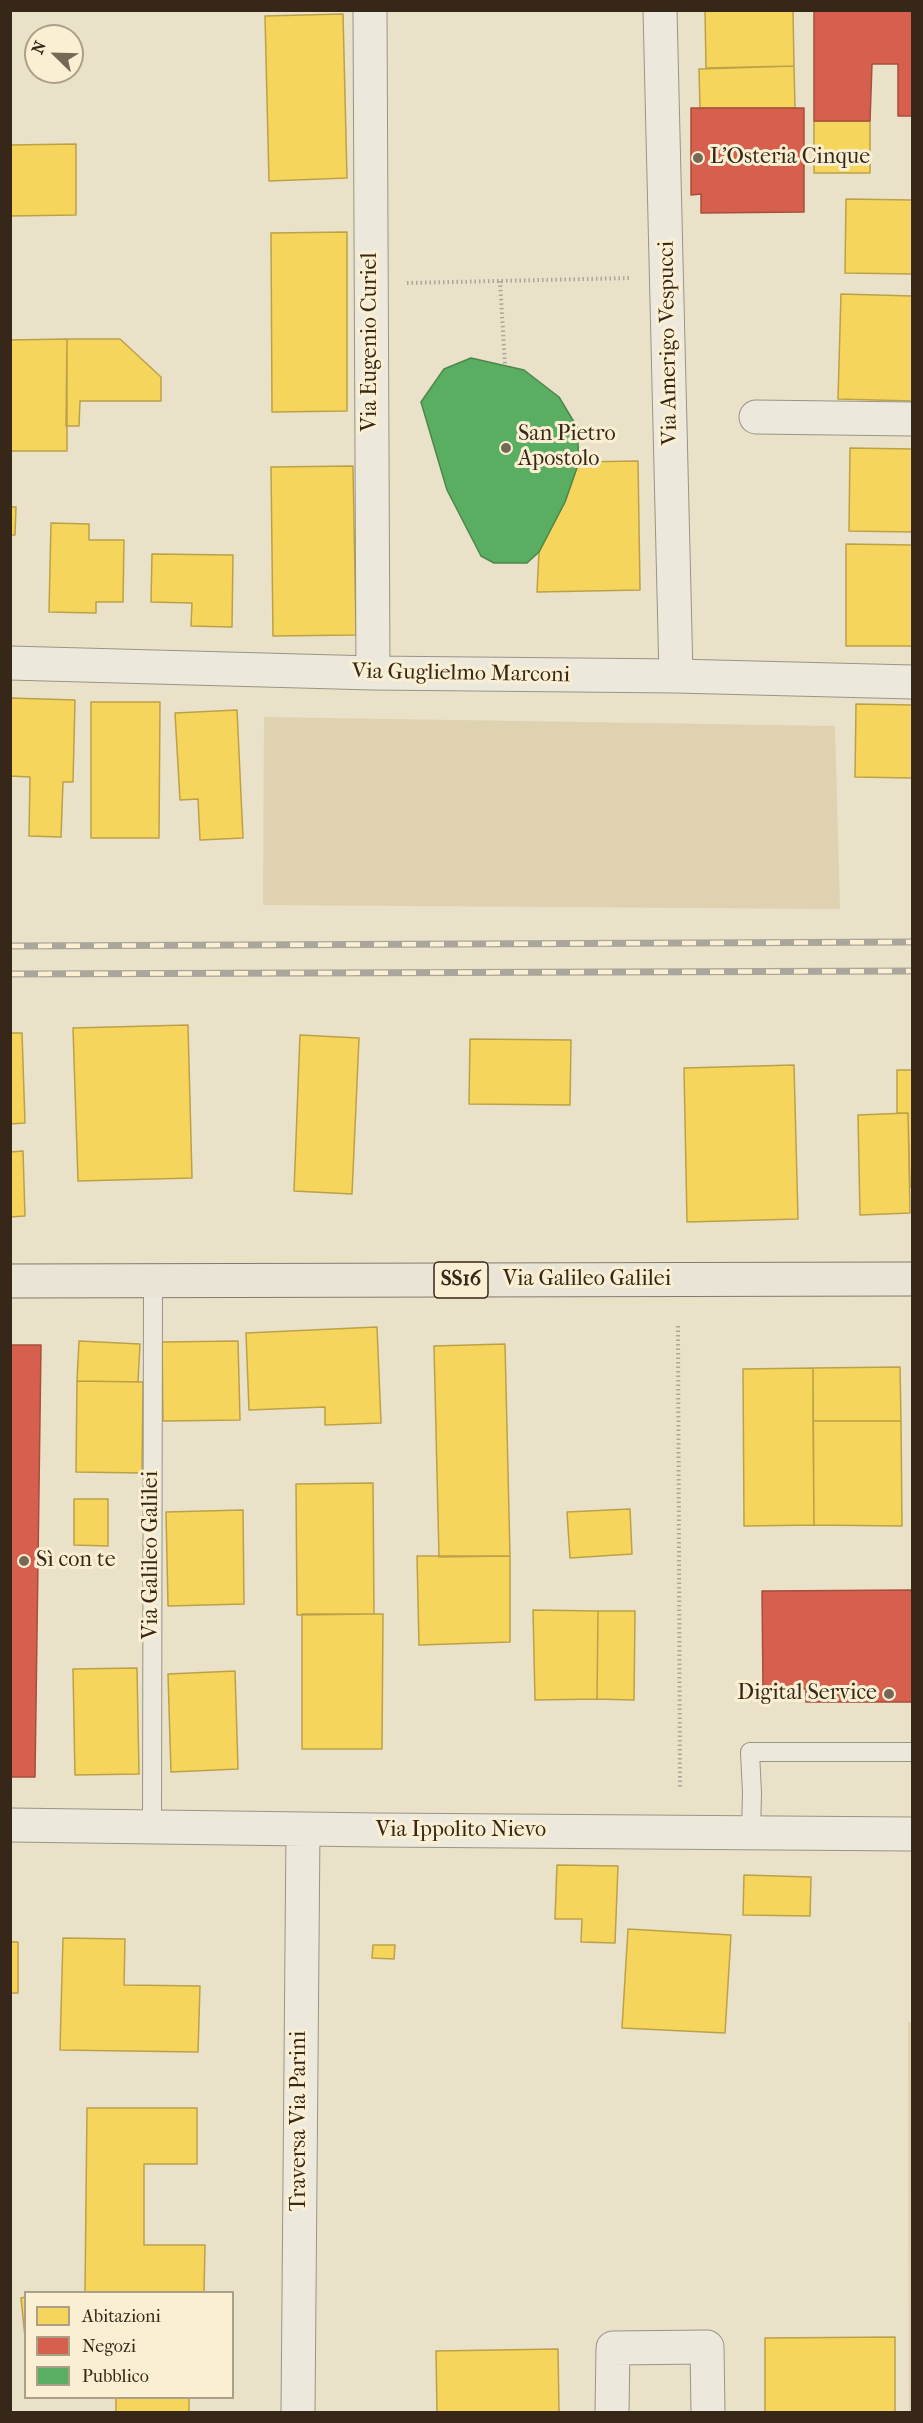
<!DOCTYPE html>
<html>
<head>
<meta charset="utf-8">
<style>
	body { margin:0 }
	#map { position:relative; width:923px; height:2423px; overflow:hidden; background:#e9e1c8; font-family:"IM FELL French Canon",serif }
	canvas { display:block }
	.frame { position:absolute; inset:0; border:12px solid #362719; pointer-events:none }
	.legend { position:absolute; left:24px; top:2291px; width:210px; height:108px; box-sizing:border-box; background:#faefd2; border:2px solid #ac9f88; margin:0; padding:8px 10px; list-style:none; font-size:18px; color:#362719 }
	.legend li { display:flex; align-items:center; gap:12px; height:30px }
	.legend b { width:30px; border:2px solid #ac9f88 }
	.north { position:absolute; left:24px; top:24px; width:60px; height:60px; box-sizing:border-box; background:#faefd2; border:2px solid #ac9f88; border-radius:50%; rotate:293deg; font-size:16px; font-weight:700; line-height:24px; text-align:center; color:#362719 }
	.north::after { content:''; display:block; margin:auto; width:21px; height:27px; background:#756856; clip-path:polygon(50% 0,100% 100%,50% 72%,0 100%) }
</style>
</head>
<body>
<div id="map">
<canvas width="923" height="2423"></canvas>
<div class="frame"></div>
<ul class="legend">
<li><b style="height:16px;background:#f6d55c"></b>Abitazioni</li>
<li><b style="height:16px;background:#d6604d"></b>Negozi</li>
<li><b style="height:16px;background:#5aae61"></b>Pubblico</li>
</ul>
<div class="north">N</div>
</div>
<script>
const c = document.querySelector('canvas').getContext('2d');
c.lineJoin = 'round';
function fillPath(path, color) { c.fillStyle = color; c.fill(path, 'evenodd'); }
function stroke(path, color, width, dash) { c.strokeStyle = color; c.lineWidth = width; c.lineCap = dash ? 'butt' : 'round'; c.setLineDash(dash || []); c.stroke(path); }
function label(font, color, halo, rows, align = 'center') {
  c.font = font + ' "IM FELL French Canon",serif'; c.lineWidth = 6; c.setLineDash([]); c.textBaseline = 'middle'; c.strokeStyle = halo; c.fillStyle = color; for (const [text, x, y, turn = 0] of rows) {
    c.save(); c.translate(x, y); c.rotate((+turn || 0) * Math.PI / 180); c.textAlign = isNaN(turn) ? turn : align; if (halo) c.strokeText(text, 0, 0); c.fillText(text, 0, 0); c.restore();
  }
}
fillPath(new Path2D(`
	M 264,717 L 835,726 L 840,909 L 263,905 Z
	M 908,2022 L 912,2022 L 912,2412 L 909,2412 Z`), '#dfd2b1');
const homes = new Path2D(`
	M 705,10 L 793,10 L 794,66 L 706,68 Z
	M 343,14 L 347,178 L 269,181 L 265,16 Z
	M 794,66 L 795,108 L 700,108 L 699,69 Z
	M 814,121 L 870,121 L 870,173 L 814,173 Z
	M 76,144 L 76,215 L 10,216 L 10,145 Z
	M 846,199 L 912,200 L 912,274 L 845,273 Z
	M 347,232 L 347,411 L 272,412 L 271,233 Z
	M 841,294 L 912,296 L 912,401 L 838,399 Z
	M 67,339 L 67,451 L 10,451 L 10,340 Z
	M 67,339 L 120,339 L 161,377 L 161,401 L 80,401 L 79,426 L 66,426 Z
	M 850,448 L 912,449 L 912,532 L 849,531 Z
	M 638,461 L 640,590 L 537,592 L 539,552 L 565,502 L 579,462 Z
	M 353,466 L 356,635 L 273,636 L 271,467 Z
	M 10,507 L 16,507 L 15,535 L 10,535 Z
	M 51,523 L 89,524 L 89,540 L 124,540 L 123,602 L 96,602 L 96,613 L 49,612 Z
	M 846,544 L 912,545 L 912,646 L 846,646 Z
	M 152,554 L 233,555 L 232,627 L 191,626 L 192,603 L 151,602 Z
	M 10,698 L 75,700 L 73,782 L 63,782 L 61,837 L 29,836 L 30,777 L 10,776 Z
	M 91,702 L 160,702 L 159,838 L 91,838 Z
	M 856,704 L 912,705 L 912,778 L 855,777 Z
	M 237,710 L 243,838 L 200,840 L 198,799 L 180,800 L 175,713 Z
	M 188,1025 L 192,1178 L 78,1181 L 73,1028 Z
	M 10,1033 L 22,1033 L 25,1123 L 10,1124 Z
	M 300,1035 L 359,1038 L 352,1194 L 294,1191 Z
	M 470,1039 L 571,1040 L 570,1105 L 469,1104 Z
	M 794,1065 L 798,1219 L 687,1222 L 684,1068 Z
	M 897,1070 L 912,1070 L 912,1187 L 910,1187 L 908,1113 L 897,1113 Z
	M 908,1113 L 910,1213 L 860,1215 L 858,1115 Z
	M 23,1151 L 25,1216 L 10,1217 L 10,1152 Z
	M 377,1327 L 381,1423 L 325,1425 L 325,1407 L 249,1410 L 246,1333 Z
	M 79,1341 L 140,1344 L 138,1382 L 77,1381 Z
	M 238,1341 L 240,1420 L 163,1421 L 162,1342 Z
	M 505,1344 L 510,1556 L 439,1557 L 434,1346 Z
	M 900,1367 L 901,1421 L 813,1421 L 813,1368 Z
	M 813,1368 L 814,1525 L 744,1526 L 743,1369 Z
	M 77,1381 L 143,1382 L 142,1473 L 76,1472 Z
	M 813,1421 L 901,1421 L 902,1526 L 814,1525 Z
	M 373,1483 L 374,1614 L 297,1615 L 296,1484 Z
	M 74,1499 L 108,1499 L 108,1546 L 74,1545 Z
	M 630,1509 L 632,1554 L 570,1558 L 567,1512 Z
	M 243,1510 L 244,1604 L 168,1606 L 166,1512 Z
	M 417,1556 L 510,1556 L 510,1642 L 419,1645 Z
	M 533,1610 L 598,1611 L 597,1699 L 535,1700 Z
	M 598,1611 L 635,1611 L 634,1700 L 597,1699 Z
	M 302,1614 L 383,1614 L 382,1749 L 302,1749 Z
	M 137,1668 L 139,1774 L 75,1775 L 73,1669 Z
	M 235,1671 L 238,1769 L 171,1772 L 168,1674 Z
	M 557,1865 L 618,1866 L 615,1943 L 581,1942 L 582,1919 L 555,1919 Z
	M 744,1875 L 811,1877 L 810,1916 L 743,1915 Z
	M 628,1929 L 731,1935 L 725,2033 L 622,2028 Z
	M 63,1938 L 125,1939 L 124,1985 L 200,1986 L 198,2052 L 60,2050 Z
	M 10,1942 L 18,1942 L 18,1993 L 10,1993 Z
	M 373,1945 L 395,1945 L 394,1959 L 372,1958 Z
	M 87,2108 L 197,2108 L 197,2164 L 144,2164 L 144,2245 L 205,2245 L 204,2292 L 85,2292 Z
	M 26,2297 L 26,2347 L 21,2298 Z
	M 895,2337 L 895,2412 L 765,2412 L 765,2338 Z
	M 558,2349 L 559,2412 L 437,2412 L 436,2351 Z
	M 116,2398 L 189,2398 L 189,2412 L 116,2412 Z`);
fillPath(homes, '#f6d55c');
stroke(homes, '#bca148', 1.5);
const shops = new Path2D(`
	M 814,10 L 912,10 L 912,116 L 898,116 L 898,64 L 872,64 L 870,121 L 814,121 Z
	M 691,108 L 804,108 L 804,212 L 701,213 L 701,194 L 691,195 Z
	M 10,1345 L 41,1345 L 35,1777 L 10,1777 Z
	M 912,1590 L 912,1702 L 806,1702 L 806,1689 L 763,1689 L 762,1591 Z`);
fillPath(shops, '#d6604d');
stroke(shops, '#a64f3d', 1.5);
const public = new Path2D(`
	M 471,358 L 524,370 L 559,397 L 577,427 L 579,462 L 565,502 L 539,552 L 527,563 L 494,563 L 481,556 L 447,490 L 421,402 L 444,369 Z`);
fillPath(public, '#5aae61');
stroke(public, '#4f864b', 1.5);
const lane = new Path2D(`
	M 152,1827 L 153,1282
	M 751,1832 L 752,1793 L 750,1752 L 912,1752`);
const street = new Path2D(`
	M 370,10 L 373,673
	M 660,10 L 676,676
	M 756,417 L 912,419
	M 10,663 L 373,673 L 676,676 L 912,682
	M 10,1825 L 378,1830 L 912,1834
	M 298,2412 L 303,1829
	M 612,2412 L 613,2348 L 707,2347 L 708,2412`);
const primary = new Path2D(`
	M 10,1281 L 912,1279`);
stroke(lane, '#9a9484', 20);
stroke(street, '#9a9484', 35);
stroke(primary, '#827b6d', 35);
stroke(new Path2D(`
	M 500,281 L 505,365
	M 407,283 L 631,278
	M 678,1326 L 680,1787`), '#aba69c', 4, [1.5, 3]);
stroke(lane, '#ece8dc', 18);
stroke(street, '#ece8dc', 33);
stroke(primary, '#e9e4d6', 33);
const rail = new Path2D(`
	M 10,946 L 912,942
	M 10,974 L 912,971`);
stroke(rail, '#aba69c', 7);
stroke(rail, '#faefd2', 4.5, [14]);
for (const [x, y, r, color] of [
	[698,158,6,"#756856"],
	[506,448,6,"#756856"],
	[24,1561,6,"#756856"],
	[889,1694,6,"#756856"]
]) { const dot = new Path2D(); dot.arc(x, y, r, 0, 2 * Math.PI); c.fillStyle = color; c.fill(dot); stroke(dot, '#faefd2', 2); }
for (const [x, y, w] of [
	[461,1280,54]
]) { const box = new Path2D(); box.roundRect(x - w / 2, y - 18, w, 36, 4.5); c.fillStyle = '#faefd2'; c.fill(box); stroke(box, '#362719', 1.5); }
label('bold 21px', '#362719', null, [
	["SS16",461,1280]
]);
label('22px', '#362719', '#faefd2', [
	["L'Osteria Cinque",710,158],
	["San Pietro",518,435],
	["Apostolo",518,460],
	["Sì con te",36,1561],
	["Digital Service",877,1694,"right"]
], 'left');
label('22px', '#362719', '#faefd2', [
	["Via Eugenio Curiel",371,342,-90],
	["Via Amerigo Vespucci",669,343,-91],
	["Via Guglielmo Marconi",461,674,1],
	["Via Galileo Galilei",587,1280],
	["Via Galileo Galilei",152,1555,-90],
	["Via Ippolito Nievo",461,1831],
	["Traversa Via Parini",300,2121,-90]
]);
</script>
</body>
</html>
